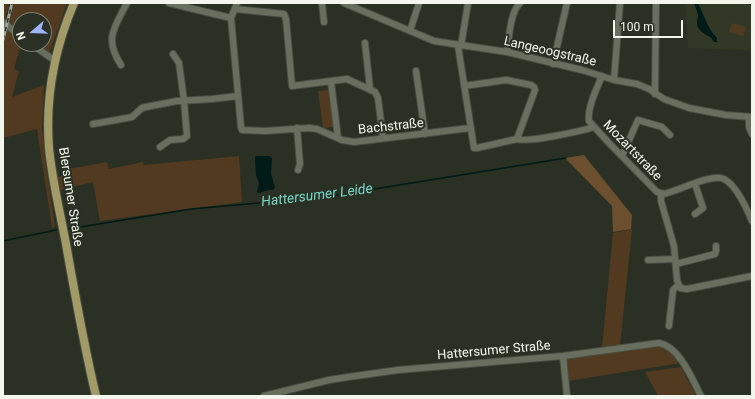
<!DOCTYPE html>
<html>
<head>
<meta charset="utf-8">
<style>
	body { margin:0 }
	#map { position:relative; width:755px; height:399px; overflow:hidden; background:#2a3023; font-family:Roboto,sans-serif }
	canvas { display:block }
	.frame { position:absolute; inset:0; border:4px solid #f2f6ed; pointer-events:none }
	.north { position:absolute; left:12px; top:12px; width:40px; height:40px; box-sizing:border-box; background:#2a3023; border:1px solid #7a7f74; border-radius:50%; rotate:251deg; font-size:11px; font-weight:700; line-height:16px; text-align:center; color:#f2f6ed }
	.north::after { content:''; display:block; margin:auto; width:14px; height:18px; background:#a0b3fd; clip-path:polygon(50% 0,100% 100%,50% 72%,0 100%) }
	.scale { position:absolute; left:613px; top:20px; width:70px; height:18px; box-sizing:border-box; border:2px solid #f2f6ed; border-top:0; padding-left:5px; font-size:12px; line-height:14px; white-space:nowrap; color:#f2f6ed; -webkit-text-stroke:3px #2a3023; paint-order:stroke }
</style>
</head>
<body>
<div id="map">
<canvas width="755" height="399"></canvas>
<div class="frame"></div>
<div class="north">N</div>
<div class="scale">100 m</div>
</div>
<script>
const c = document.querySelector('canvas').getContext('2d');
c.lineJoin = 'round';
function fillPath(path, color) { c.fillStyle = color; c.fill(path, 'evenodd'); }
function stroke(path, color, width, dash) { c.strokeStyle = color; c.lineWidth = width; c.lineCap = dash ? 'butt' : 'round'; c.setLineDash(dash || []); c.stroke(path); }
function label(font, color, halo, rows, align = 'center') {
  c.font = font + ' Roboto,sans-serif'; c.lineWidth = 4; c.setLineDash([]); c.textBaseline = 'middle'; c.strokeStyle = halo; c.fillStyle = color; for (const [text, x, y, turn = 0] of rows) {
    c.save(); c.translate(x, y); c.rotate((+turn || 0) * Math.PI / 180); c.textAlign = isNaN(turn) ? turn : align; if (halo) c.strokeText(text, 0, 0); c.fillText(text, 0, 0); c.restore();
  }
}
fillPath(new Path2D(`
	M 685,3 L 752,3 L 752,50 L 688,48 Z`), '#313926');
fillPath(new Path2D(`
	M 4,3 L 9,3 L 5,22 L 3,20 Z
	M 14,3 L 67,3 L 49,54 L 35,44 L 44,44 L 44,20 L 20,20 L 20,33 L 9,24 Z
	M 732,23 L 746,27 L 743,36 L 729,32 Z
	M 7,29 L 20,39 L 20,44 L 21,44 L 14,69 L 19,71 L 12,97 L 44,85 L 42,128 L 45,160 L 55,227 L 52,228 L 37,129 L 3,138 L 3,47 Z
	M 329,90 L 334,127 L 323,128 L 318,91 Z
	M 239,156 L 242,202 L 100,221 L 93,182 L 60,190 L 57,177 L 71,175 L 69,169 L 107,162 L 109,169 L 143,162 L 144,165 Z
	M 632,229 L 620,346 L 602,348 L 613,233 Z
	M 658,345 L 669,350 L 681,363 L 568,381 L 566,359 Z
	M 681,367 L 696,396 L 658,396 L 645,372 Z`), '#523a20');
fillPath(new Path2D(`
	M 584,155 L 632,215 L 631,229 L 613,232 L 612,206 L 565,158 Z`), '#6c4f2e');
fillPath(new Path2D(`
	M 694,3 L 698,3 C 704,15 707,28 717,38 L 717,42 L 714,42 C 710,34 704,36 699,29 C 696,24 697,21 698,16 C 698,12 695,7 694,3 Z
	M 256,156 L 269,156 L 272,158 L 271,174 L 275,188 L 273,190 L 269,190 L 259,193 L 257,192 L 259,183 L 256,175 L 255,157 Z`), '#001a17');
stroke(new Path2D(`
	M 68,229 L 191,209 L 325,197 L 566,158
	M 3,241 L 56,230`), '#001a17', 1.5);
const minor = new Path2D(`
	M 169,3 L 231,18
	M 237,3 L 231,18 L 241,127 L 242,130 L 265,131 L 309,128 L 317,129 L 342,140 L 354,142 L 470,128
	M 322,3 L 324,22
	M 344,3 L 434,41 L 507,52 L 582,70 L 614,80 L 637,84 L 649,89 L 664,99 L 689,108 L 726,115 L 752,117
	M 235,9 L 284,14 L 286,19 L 292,86 L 347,79 L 375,92 L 378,98 L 383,138
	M 3,22 L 20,36
	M 410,31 L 419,3
	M 365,43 L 370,89
	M 31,44 L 54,60
	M 458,46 L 474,148 L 477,148 L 517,139 C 527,143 582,131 594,127
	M 461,46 L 468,3
	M 507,52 C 509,39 510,12 520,3
	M 553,64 L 567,3
	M 121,65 C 104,39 114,28 127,3
	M 416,71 L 425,134
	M 602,76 C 597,88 587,108 589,121 L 608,142 L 657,192 L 664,194 C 678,191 712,173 724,179 C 736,185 747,209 752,221
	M 614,80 L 620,3
	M 331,82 L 338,138
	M 464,86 L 506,80 L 531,85 L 534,87 L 535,90 L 517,139
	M 655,94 L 656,3
	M 749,117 L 749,127 L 752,134
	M 93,124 L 127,118 L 132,117 L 142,108 L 146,107 L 177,101 L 212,99 L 238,96
	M 297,128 L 300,164 L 298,170
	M 160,147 L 170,140 L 183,139 L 187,136 L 184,101 L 179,63 L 173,54
	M 622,156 L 638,120 L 662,127 L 670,135
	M 661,194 L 661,201 L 674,246 L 677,280 L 680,288 L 687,289 L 752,276
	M 695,214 L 703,208 L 695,184
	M 648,260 L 675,259
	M 676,264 L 715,254 L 716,251 L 716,246
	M 669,326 L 673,290 L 678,285
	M 563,356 L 567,396
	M 264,396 L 329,380 L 348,377 L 398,370 L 563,356 L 659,343 C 680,347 692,379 701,396`);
const major = new Path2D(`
	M 74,3 C 54,50 45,97 49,148 C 52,180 60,212 66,244 C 75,295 84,346 96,396`);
stroke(minor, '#494d42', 8);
stroke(major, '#494d42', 10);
stroke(minor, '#686f5f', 6);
stroke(major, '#a29b67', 8);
const rail = new Path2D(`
	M 3,40 L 12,3`);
stroke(rail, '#9fa499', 3);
stroke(rail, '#2a3023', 1.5, [4.5]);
label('13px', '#f2f6ed', '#2a3023', [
	["Langeoogstraße",550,52,13],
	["Bachstraße",391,127,-6],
	["Mozartstraße",632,151,46],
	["Blersumer Straße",70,197,81],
	["Hattersumer Straße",494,351,-5]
]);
label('italic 14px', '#77d6ca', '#2a3023', [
	["Hattersumer Leide",317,196,-7]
]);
</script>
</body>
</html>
